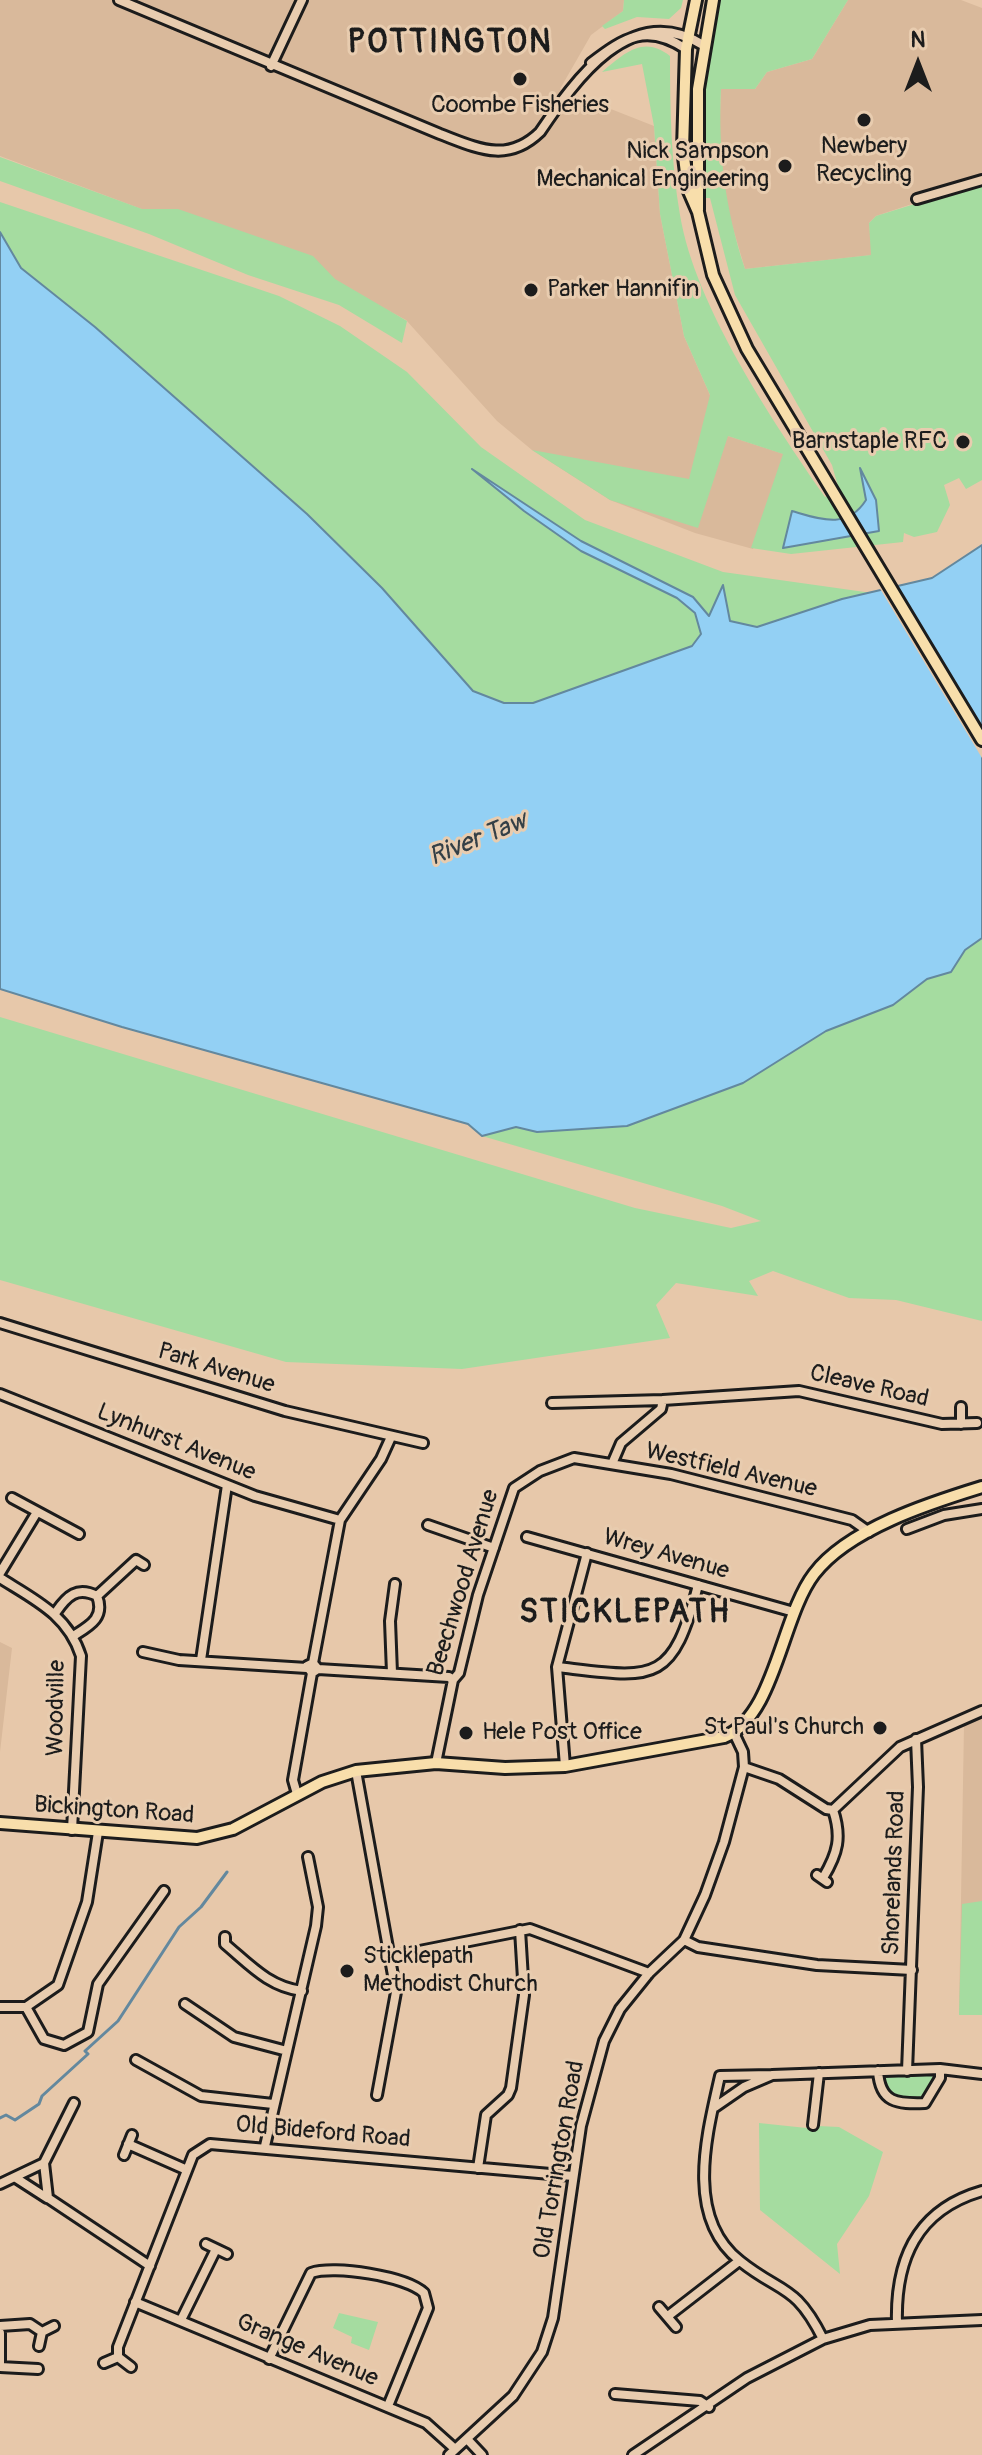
<!DOCTYPE html>
<html>
<head>
<meta charset="utf-8">
<style>
	body { margin:0 }
	#map { position:relative; width:982px; height:2455px; overflow:hidden; background:#e7c8aa; font-family:Pangolin,sans-serif }
	canvas { display:block }
	.north { position:absolute; left:878px; top:24px; width:80px; height:80px; -webkit-text-stroke:6px #e8ccaf; paint-order:stroke; rotate:0deg; font-size:22px; font-weight:700; line-height:32px; text-align:center; color:#1c1c1c }
	.north::after { content:''; display:block; margin:auto; width:28px; height:36px; background:#1c1c1c; clip-path:polygon(50% 0,100% 100%,50% 72%,0 100%) }
</style>
</head>
<body>
<div id="map">
<canvas width="982" height="2455"></canvas>
<div class="north">N</div>
</div>
<script>
const c = document.querySelector('canvas').getContext('2d');
c.lineJoin = 'round';
function fillPath(path, color) { c.fillStyle = color; c.fill(path, 'evenodd'); }
function stroke(path, color, width, dash) { c.strokeStyle = color; c.lineWidth = width; c.lineCap = dash ? 'butt' : 'round'; c.setLineDash(dash || []); c.stroke(path); }
function label(font, color, halo, rows, align = 'center') {
  c.font = font + ' Pangolin,sans-serif'; c.lineWidth = 6; c.setLineDash([]); c.textBaseline = 'middle'; c.strokeStyle = halo; c.fillStyle = color; for (const [text, x, y, turn = 0] of rows) {
    c.save(); c.translate(x, y); c.rotate((+turn || 0) * Math.PI / 180); c.textAlign = isNaN(turn) ? turn : align; if (halo) c.strokeText(text, 0, 0); c.fillText(text, 0, 0); c.restore();
  }
}
fillPath(new Path2D(`
	M 0,0 L 624,0 L 623,11 L 591,35 L 560,89 L 654,126 L 660,214 L 684,336 L 728,436 L 784,454 L 753,549 L 695,533 L 610,500 L 532,450 L 497,421 L 406,320 L 331,280 L 0,156 Z
	M 848,0 L 961,0 L 982,8 L 982,174 L 915,194 L 915,203 L 876,216 L 869,223 L 872,255 L 745,269 L 724,198 L 719,141 L 721,89 L 755,89 L 767,72 L 812,59 Z
	M 0,1642 L 12,1648 L 0,1752 Z
	M 982,1715 L 982,2015 L 959,2015 L 964,1725 Z`), '#d9b99b');
fillPath(new Path2D(`
	M 624,0 L 683,0 L 681,8 L 669,19 L 637,17 L 605,29 L 602,26 L 623,11 Z
	M 716,0 L 848,0 L 812,59 L 767,72 L 755,89 L 721,89 C 718,153 725,208 745,269 L 871,255 L 869,223 L 876,216 L 982,183 L 982,480 L 966,489 L 959,478 L 944,485 L 950,505 L 937,532 L 914,537 L 904,533 L 903,542 L 791,554 L 751,548 L 783,454 L 728,436 L 698,528 L 610,500 L 532,450 L 689,479 L 710,395 L 684,336 L 660,214 L 654,126 L 642,64 L 602,72 C 625,53 643,35 670,56 C 670,109 671,163 680,215 C 695,306 773,422 825,497 L 839,490 L 832,465 L 735,295 L 710,198 L 704,198 L 702,90 Z
	M 0,157 L 142,209 L 178,209 L 313,256 L 335,279 L 407,321 L 402,343 L 339,305 L 248,275 L 149,234 L 0,181 Z
	M 0,202 L 279,296 L 340,326 L 407,372 L 481,447 L 585,520 L 723,572 L 872,593 L 842,599 L 982,574 L 722,639 L 533,703 L 504,703 L 473,691 L 386,592 L 307,514 L 21,268 L 0,238 Z
	M 982,938 L 982,1321 L 896,1300 L 849,1298 L 773,1271 L 749,1281 L 758,1296 L 676,1283 L 656,1305 L 670,1338 L 462,1369 L 286,1362 L 0,1280 L 0,1017 L 635,1208 L 731,1228 L 761,1221 L 722,1206 L 482,1136 L 516,1127 L 537,1132 L 627,1126 L 743,1083 L 826,1031 L 893,1005 L 927,979 L 951,972 L 965,950 Z
	M 982,1901 L 982,2015 L 959,2015 L 962,1904 Z
	M 936,2072 L 924,2100 L 897,2101 L 882,2086 L 881,2074 Z
	M 759,2123 L 816,2129 L 818,2126 L 839,2127 L 883,2152 L 869,2196 L 837,2244 L 840,2274 L 760,2210 Z
	M 339,2313 L 378,2322 L 369,2350 L 351,2343 L 352,2337 L 333,2328 Z`), '#a5dca0');
const water = new Path2D(`
	M 0,232 L 21,268 L 95,327 L 307,514 L 382,588 L 473,691 L 504,703 L 533,703 L 692,646 L 701,634 L 695,613 L 677,598 L 581,551 L 524,511 L 472,469 L 581,541 L 693,597 L 709,616 L 723,585 L 730,621 L 757,627 L 842,599 L 932,578 L 982,545 L 982,938 L 965,950 L 951,972 L 927,979 L 893,1005 L 826,1031 L 743,1083 L 627,1126 L 537,1132 L 516,1127 L 482,1136 L 468,1124 L 122,1027 L 0,989 Z
	M 860,468 L 876,500 L 879,531 L 783,548 L 792,511 C 820,519 847,530 866,500 Z`);
fillPath(water, '#93d0f4');
stroke(water, '#63889e', 2);
fillPath(new Path2D(`
	M 896,583 L 982,728 L 982,758 L 879,587 Z`), '#e7c8aa');
stroke(new Path2D(`
	M 0,2118 L 6,2115 L 15,2120 L 39,2104 L 42,2096 L 88,2054 L 85,2051 L 118,2021 L 179,1927 L 201,1907 L 227,1872`), '#63889e', 3);
const minor = new Path2D(`
	M 119,0 L 440,134 C 477,148 507,164 540,132 C 575,80 631,0 703,45
	M 591,63 C 625,37 647,23 686,49
	M 271,66 L 302,0
	M 917,199 L 982,180
	M 0,1323 L 285,1411 L 423,1443
	M 0,1394 L 255,1496 L 340,1520
	M 552,1403 L 663,1400
	M 961,1407 L 961,1424
	M 612,1464 L 621,1443 L 661,1409 L 663,1400 L 799,1391 L 942,1424 L 977,1423
	M 12,1498 L 79,1534
	M 428,1525 L 494,1548
	M 907,1529 L 944,1515 L 982,1509
	M 527,1537 L 794,1612
	M 0,1573 L 37,1512
	M 0,1578 C 35,1600 68,1615 81,1656 L 72,1830
	M 97,1596 L 136,1560 L 144,1565
	M 56,1612 C 67,1596 77,1586 97,1596 C 105,1617 91,1625 75,1635
	M 143,1652 L 179,1660 L 307,1668
	M 201,1660 L 227,1485
	M 313,1663 L 340,1520 L 381,1459 L 391,1437
	M 557,1667 C 653,1678 672,1687 698,1585
	M 318,1669 L 313,1663 L 307,1666 L 312,1673 L 318,1669 L 449,1677 L 453,1680
	M 392,1673 L 390,1621 L 395,1584
	M 436,1763 L 453,1680 L 459,1673 L 478,1595 L 514,1488 L 540,1471 L 574,1458 L 671,1474 L 852,1520 L 869,1532
	M 565,1766 L 557,1667 L 587,1553
	M 744,1767 L 779,1779 L 826,1809 L 833,1810 L 900,1747 L 982,1711
	M 356,1771 L 396,1992 L 377,2095
	M 297,1794 L 293,1780 L 312,1673
	M 817,1875 L 827,1882
	M 823,1878 C 838,1853 842,1837 833,1810
	M 225,1937 L 225,1944 C 250,1965 269,1987 302,1991
	M 684,1940 L 698,1947 L 817,1965 L 912,1970
	M 389,1957 L 530,1929 L 649,1973
	M 185,2004 L 234,2037 L 287,2051
	M 0,2007 L 26,2007 L 58,1985 L 87,1902 L 98,1832
	M 26,2007 L 44,2039 L 64,2045 L 88,2032 L 98,1984 L 164,1891
	M 136,2060 L 201,2096 L 273,2104
	M 878,2071 C 880,2103 897,2104 925,2103 L 940,2078 L 940,2069
	M 907,2071 L 918,1787 L 916,1739
	M 772,2075 L 720,2076 C 707,2134 684,2217 740,2261 C 781,2294 795,2283 823,2339
	M 74,2103 L 44,2163 L 48,2198 L 150,2266
	M 715,2107 L 744,2087 L 772,2075 L 940,2069 L 982,2074
	M 813,2125 L 819,2073
	M 128,2144 L 187,2170
	M 265,2146 L 316,1926 L 318,1907 L 308,1857
	M 124,2155 L 132,2135
	M 478,2168 L 486,2115 L 508,2095 L 511,2088 L 524,1995 L 520,1930
	M 16,2178 L 47,2198
	M 0,2184 L 44,2163
	M 206,2244 L 227,2254
	M 135,2302 L 426,2423 L 455,2449
	M 659,2307 L 676,2327
	M 668,2316 L 739,2261
	M 181,2320 L 216,2249
	M 897,2324 C 895,2260 916,2210 982,2191
	M 0,2326 L 30,2324 L 42,2332 L 39,2346
	M 42,2332 L 54,2326
	M 0,2333 L 0,2363
	M 118,2357 L 118,2347 L 193,2155 L 210,2144 L 573,2176
	M 118,2357 L 131,2367
	M 269,2359 L 311,2273 C 334,2265 406,2276 424,2293 L 428,2308 L 388,2406
	M 104,2363 L 118,2357
	M 0,2367 L 38,2369
	M 615,2394 L 700,2401 L 709,2407
	M 467,2439 L 482,2455
	M 449,2455 L 513,2396 L 542,2352 L 553,2318 L 581,2126 L 604,2041 L 620,2009 L 649,1973 L 684,1940 L 705,1895 L 724,1842 L 744,1767 L 743,1752 L 734,1733
	M 633,2455 L 747,2378 L 823,2339 L 870,2325 L 982,2320`);
const major = new Path2D(`
	M 696,0 L 686,49 L 683,149 L 688,189 L 698,212 L 713,275 L 747,349 L 982,740
	M 698,210 L 698,89 L 713,0
	M 0,1823 L 197,1838 L 233,1829 L 322,1782 L 356,1771 L 436,1763 L 505,1768 L 565,1766 L 724,1737 C 775,1717 781,1617 814,1574 C 848,1529 930,1503 982,1487`);
stroke(minor, '#1c1c1c', 14);
stroke(major, '#1c1c1c', 16);
stroke(minor, '#e8ccaf', 8);
stroke(major, '#f8deab', 10);
for (const [x, y, r, color] of [
	[520,79,8,"#1c1c1c"],
	[864,120,8,"#1c1c1c"],
	[785,166,8,"#1c1c1c"],
	[531,290,8,"#1c1c1c"],
	[963,442,8,"#1c1c1c"],
	[880,1728,8,"#1c1c1c"],
	[466,1733,8,"#1c1c1c"],
	[347,1971,8,"#1c1c1c"]
]) { const dot = new Path2D(); dot.arc(x, y, r, 0, 2 * Math.PI); c.fillStyle = color; c.fill(dot); stroke(dot, '#e8ccaf', 3); }
label('24px', '#1c1c1c', '#e8ccaf', [
	["Coombe Fisheries",520,106,"center"],
	["Newbery",864,147,"center"],
	["Recycling",864,175,"center"],
	["Nick Sampson",769,152],
	["Mechanical Engineering",769,180],
	["Parker Hannifin",547,290,"left"],
	["Barnstaple RFC",947,442],
	["St Paul's Church",864,1728],
	["Hele Post Office",482,1733,"left"],
	["Sticklepath",363,1957,"left"],
	["Methodist Church",363,1985,"left"]
], 'right');
label('24px', '#1c1c1c', '#e8ccaf', [
	["Park Avenue",216,1369,17],
	["Cleave Road",869,1387,13],
	["Lynhurst Avenue",176,1443,22],
	["Westfield Avenue",731,1471,13],
	["Wrey Avenue",666,1555,16],
	["Beechwood Avenue",464,1583,-73],
	["Woodville",57,1708,-89],
	["Bickington Road",114,1811,4],
	["Shorelands Road",895,1873,-88],
	["Old Bideford Road",323,2133,5],
	["Old Torrington Road",560,2160,-80],
	["Grange Avenue",307,2351,23]
]);
label('italic 26px', '#344047', '#e8ccaf', [
	["River Taw",478,840,-22]
]);
c.letterSpacing = '2px';
label('bold 32px', '#1c1c1c', '#e8ccaf', [
	["POTTINGTON",450,44],
	["STICKLEPATH",625,1614]
]);
c.letterSpacing = '0px';
</script>
</body>
</html>
